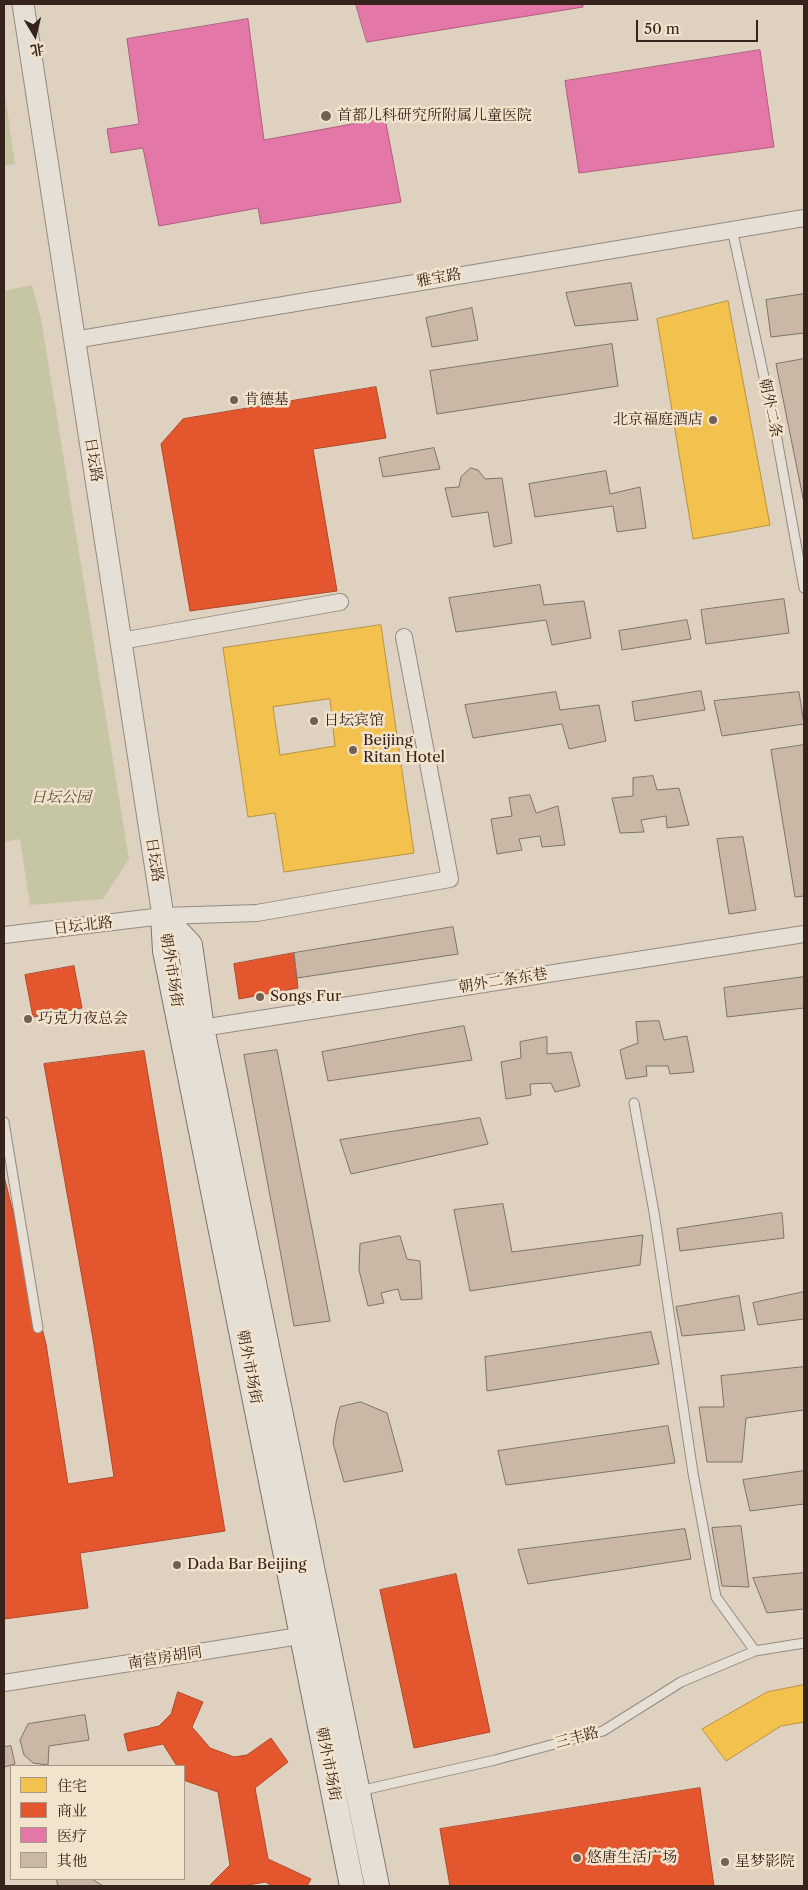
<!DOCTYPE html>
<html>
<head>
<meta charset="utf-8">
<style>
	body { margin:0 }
	#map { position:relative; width:808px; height:1890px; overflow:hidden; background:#ded1bf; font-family:"Libre Caslon Text","Noto Serif SC",serif }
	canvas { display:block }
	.frame { position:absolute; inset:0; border:5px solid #36241c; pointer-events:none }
	.legend { position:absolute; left:10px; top:1765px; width:175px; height:115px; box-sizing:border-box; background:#f2e3cd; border:1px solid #a79786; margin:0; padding:6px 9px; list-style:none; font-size:15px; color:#36241c }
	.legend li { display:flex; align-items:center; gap:10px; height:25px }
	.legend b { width:25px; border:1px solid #a79786 }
	.north { position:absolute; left:10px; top:10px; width:50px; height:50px; -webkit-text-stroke:4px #f2e3cd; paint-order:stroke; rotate:171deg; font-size:14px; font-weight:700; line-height:20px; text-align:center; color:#36241c }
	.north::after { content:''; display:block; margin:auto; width:18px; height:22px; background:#36241c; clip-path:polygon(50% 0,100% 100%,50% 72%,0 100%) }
	.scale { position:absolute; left:636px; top:20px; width:122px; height:22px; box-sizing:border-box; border:2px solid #36241c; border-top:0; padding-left:6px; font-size:15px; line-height:18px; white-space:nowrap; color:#36241c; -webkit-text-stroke:4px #f2e3cd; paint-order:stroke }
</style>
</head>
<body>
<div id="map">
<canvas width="808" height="1890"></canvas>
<div class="frame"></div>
<ul class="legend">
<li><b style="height:14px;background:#f2c14e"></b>住宅</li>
<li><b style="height:14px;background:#e4572e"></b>商业</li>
<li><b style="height:14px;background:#e377a8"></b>医疗</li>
<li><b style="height:14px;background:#cbb7a6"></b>其他</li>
</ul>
<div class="north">北</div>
<div class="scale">50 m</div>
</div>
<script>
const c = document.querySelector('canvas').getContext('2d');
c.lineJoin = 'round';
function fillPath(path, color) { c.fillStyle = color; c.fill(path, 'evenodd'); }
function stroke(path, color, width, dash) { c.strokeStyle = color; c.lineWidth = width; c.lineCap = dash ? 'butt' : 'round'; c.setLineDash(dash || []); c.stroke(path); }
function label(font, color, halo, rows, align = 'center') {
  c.font = font + ' "Libre Caslon Text","Noto Serif SC",serif'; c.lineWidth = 5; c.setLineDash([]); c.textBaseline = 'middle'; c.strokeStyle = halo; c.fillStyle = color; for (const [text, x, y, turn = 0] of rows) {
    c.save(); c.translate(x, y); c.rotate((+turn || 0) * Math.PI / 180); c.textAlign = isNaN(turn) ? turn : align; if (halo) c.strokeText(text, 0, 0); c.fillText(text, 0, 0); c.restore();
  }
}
fillPath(new Path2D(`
	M 4,88 L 15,164 L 4,166 Z
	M 32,285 L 41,319 L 129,859 L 103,899 L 30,905 L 20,839 L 4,842 L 4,291 Z`), '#c7c6a4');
const homes = new Path2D(`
	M 728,301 L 770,525 L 693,539 L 657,319 Z
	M 381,625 L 414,853 L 284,872 L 275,813 L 248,817 L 223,648 ZM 330,699 L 335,746 L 280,755 L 273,707 Z
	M 804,1685 L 804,1722 L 781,1726 L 726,1761 L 702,1729 L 767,1692 Z`);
fillPath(homes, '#f2c14e');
stroke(homes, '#ba923f', 1);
const shops = new Path2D(`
	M 376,387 L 386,438 L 313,449 L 337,591 L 190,611 L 161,444 L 183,419 Z
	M 294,953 L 298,988 L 239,999 L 234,964 Z
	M 74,966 L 82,1008 L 33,1017 L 25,975 Z
	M 144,1051 L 225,1531 L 80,1553 L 88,1608 L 4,1619 L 4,1176 L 46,1344 L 68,1484 L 114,1477 L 93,1339 L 44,1064 Z
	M 456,1574 L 490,1732 L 414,1748 L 380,1590 Z
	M 178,1692 L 203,1702 L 192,1727 L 210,1748 L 234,1757 L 247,1755 L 271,1738 L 288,1762 L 255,1788 L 268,1859 L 311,1879 L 307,1886 L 273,1886 L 265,1882 L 242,1886 L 209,1886 L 230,1865 L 218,1792 L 186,1781 L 184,1778 L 184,1766 L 177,1766 L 163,1744 L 128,1751 L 124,1734 L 159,1726 L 171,1714 Z
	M 700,1788 L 714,1886 L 450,1886 L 440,1829 Z`);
fillPath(shops, '#e4572e');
stroke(shops, '#b04829', 1);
const health = new Path2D(`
	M 356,4 L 583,4 L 583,7 L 367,42 Z
	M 248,19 L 264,140 L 385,118 L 401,202 L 261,224 L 258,208 L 159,226 L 143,148 L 111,153 L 107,129 L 139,124 L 127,39 Z
	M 760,50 L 774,147 L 579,173 L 565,81 Z`);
fillPath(health, '#e377a8');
stroke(health, '#af5e7e', 1);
const building = new Path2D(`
	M 631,283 L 638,320 L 575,326 L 566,293 Z
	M 804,294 L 804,333 L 771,337 L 766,300 Z
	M 472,308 L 478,340 L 432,347 L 426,318 Z
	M 612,344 L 618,386 L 437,414 L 430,371 Z
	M 804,359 L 804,503 L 776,364 Z
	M 434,448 L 440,469 L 383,477 L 379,458 Z
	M 471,468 L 478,470 L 485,479 L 502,478 L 512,543 L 494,547 L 488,512 L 452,517 L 445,488 L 459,487 L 461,477 Z
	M 606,471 L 610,494 L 640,487 L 646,528 L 617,532 L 613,506 L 535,517 L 529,484 Z
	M 540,585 L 544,605 L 584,601 L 591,638 L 552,645 L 546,620 L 456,632 L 449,598 Z
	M 784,599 L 789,633 L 706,644 L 701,610 Z
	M 687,620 L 691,639 L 622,650 L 619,631 Z
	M 701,691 L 705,710 L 635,721 L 632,702 Z
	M 556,692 L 560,710 L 599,705 L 606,741 L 569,749 L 562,724 L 473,738 L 465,705 Z
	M 799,692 L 804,724 L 722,736 L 714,701 Z
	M 804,745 L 804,896 L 795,897 L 771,750 Z
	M 653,776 L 657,790 L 679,788 L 689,825 L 667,828 L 666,816 L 641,820 L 644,832 L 620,833 L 612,798 L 633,796 L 633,778 Z
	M 530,795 L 536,813 L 558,806 L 565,845 L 542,847 L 540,836 L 519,839 L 522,850 L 497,854 L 491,819 L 512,816 L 509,798 Z
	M 743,837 L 756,910 L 729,914 L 717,839 Z
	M 453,927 L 458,954 L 297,978 L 294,953 Z
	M 804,977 L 804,1008 L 727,1017 L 724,988 Z
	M 659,1021 L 664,1040 L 687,1036 L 694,1072 L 670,1074 L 668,1066 L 646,1066 L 647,1076 L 626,1079 L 620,1050 L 638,1043 L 636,1022 Z
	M 464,1026 L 472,1060 L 328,1081 L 322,1052 Z
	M 547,1037 L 547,1054 L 571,1052 L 580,1086 L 555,1092 L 551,1083 L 530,1084 L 531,1095 L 506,1099 L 501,1062 L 521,1058 L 520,1042 Z
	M 277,1050 L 330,1321 L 294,1326 L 244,1055 Z
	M 480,1118 L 488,1144 L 351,1174 L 340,1140 Z
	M 503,1204 L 512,1252 L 643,1235 L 640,1265 L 470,1291 L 454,1210 Z
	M 782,1213 L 784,1238 L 680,1251 L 677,1229 Z
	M 400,1236 L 407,1259 L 420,1261 L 422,1299 L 401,1300 L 398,1289 L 381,1293 L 384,1303 L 368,1306 L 359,1270 L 360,1244 Z
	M 804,1292 L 804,1319 L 758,1325 L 753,1303 Z
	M 739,1296 L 745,1330 L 682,1336 L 676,1307 Z
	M 651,1332 L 659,1364 L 487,1391 L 485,1357 Z
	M 804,1367 L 804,1410 L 746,1418 L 742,1462 L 707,1462 L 699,1407 L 724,1407 L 721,1376 Z
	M 361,1402 L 387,1413 L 403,1471 L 344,1482 L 333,1443 L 336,1423 L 340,1407 Z
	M 668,1426 L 675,1463 L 506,1485 L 498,1451 Z
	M 804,1471 L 804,1504 L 750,1511 L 743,1480 Z
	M 741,1526 L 749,1587 L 722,1586 L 712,1528 Z
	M 685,1529 L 691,1559 L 528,1584 L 518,1550 Z
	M 804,1573 L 804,1609 L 767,1613 L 753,1578 Z
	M 85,1715 L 89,1740 L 49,1746 L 48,1765 L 33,1763 L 24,1755 L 20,1740 L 28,1724 Z
	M 11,1746 L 15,1764 L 4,1767 L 4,1747 Z
	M 57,1879 L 92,1879 L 103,1886 L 58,1886 Z`);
fillPath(building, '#cbb7a6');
stroke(building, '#7d746a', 1);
const service = new Path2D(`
	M 732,229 L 775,428 L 804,588
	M 634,1103 L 654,1212 L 693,1473 L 716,1597 L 755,1651
	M 4,1122 L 38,1328
	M 359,1791 L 495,1760 L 603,1731 L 681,1682 L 755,1651 L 804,1643`);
const minor = new Path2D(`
	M 74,340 L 804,218
	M 121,641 L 340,602
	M 4,935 L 163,916 L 257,913 L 450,879 L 404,637
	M 202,1028 L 804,934
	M 4,1683 L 312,1634`);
const tertiary = new Path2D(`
	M 23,4 L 163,916`);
const secondary = new Path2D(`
	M 163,916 L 190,945 L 202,1028 L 377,1886
	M 163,916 L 165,951 L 352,1886`);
stroke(service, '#948b80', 11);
stroke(minor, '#948b80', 18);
stroke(tertiary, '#948b80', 23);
stroke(secondary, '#7d746a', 26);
stroke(service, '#e5dfd5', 9);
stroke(minor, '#e5dfd5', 16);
stroke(tertiary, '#e5dfd5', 21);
stroke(secondary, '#e5dfd5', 24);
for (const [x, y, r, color] of [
	[326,116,6,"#716155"],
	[234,400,5,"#716155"],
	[713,420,5,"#716155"],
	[314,721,5,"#716155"],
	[353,750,5,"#716155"],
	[260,997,5,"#716155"],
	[28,1019,5,"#716155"],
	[177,1565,5,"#716155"],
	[577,1858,5,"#716155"],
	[725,1862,5,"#716155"]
]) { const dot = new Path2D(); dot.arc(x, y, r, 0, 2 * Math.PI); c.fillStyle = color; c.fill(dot); stroke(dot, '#f2e3cd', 2); }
label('15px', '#36241c', '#f2e3cd', [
	["首都儿科研究所附属儿童医院",337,116],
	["肯德基",244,400],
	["北京福庭酒店",703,420,"right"],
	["日坛宾馆",324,721],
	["Beijing",363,741],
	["Ritan Hotel",363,758],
	["Songs Fur",270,997],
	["巧克力夜总会",38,1019],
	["Dada Bar Beijing",187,1565],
	["悠唐生活广场",587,1858],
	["星梦影院",735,1862]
], 'left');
label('15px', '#36241c', '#f2e3cd', [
	["雅宝路",439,278,-10],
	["朝外二条",770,408,78],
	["日坛路",93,460,81],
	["日坛路",154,860,81],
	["日坛北路",83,926,-7],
	["朝外市场街",171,970,81],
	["朝外二条东巷",503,981,-9],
	["朝外市场街",249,1367,79],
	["南营房胡同",165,1658,-9],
	["三丰路",577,1738,-15],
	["朝外市场街",328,1764,79]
]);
label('italic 15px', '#564a38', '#f2e3cd', [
	["日坛公园",61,798]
]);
</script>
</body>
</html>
